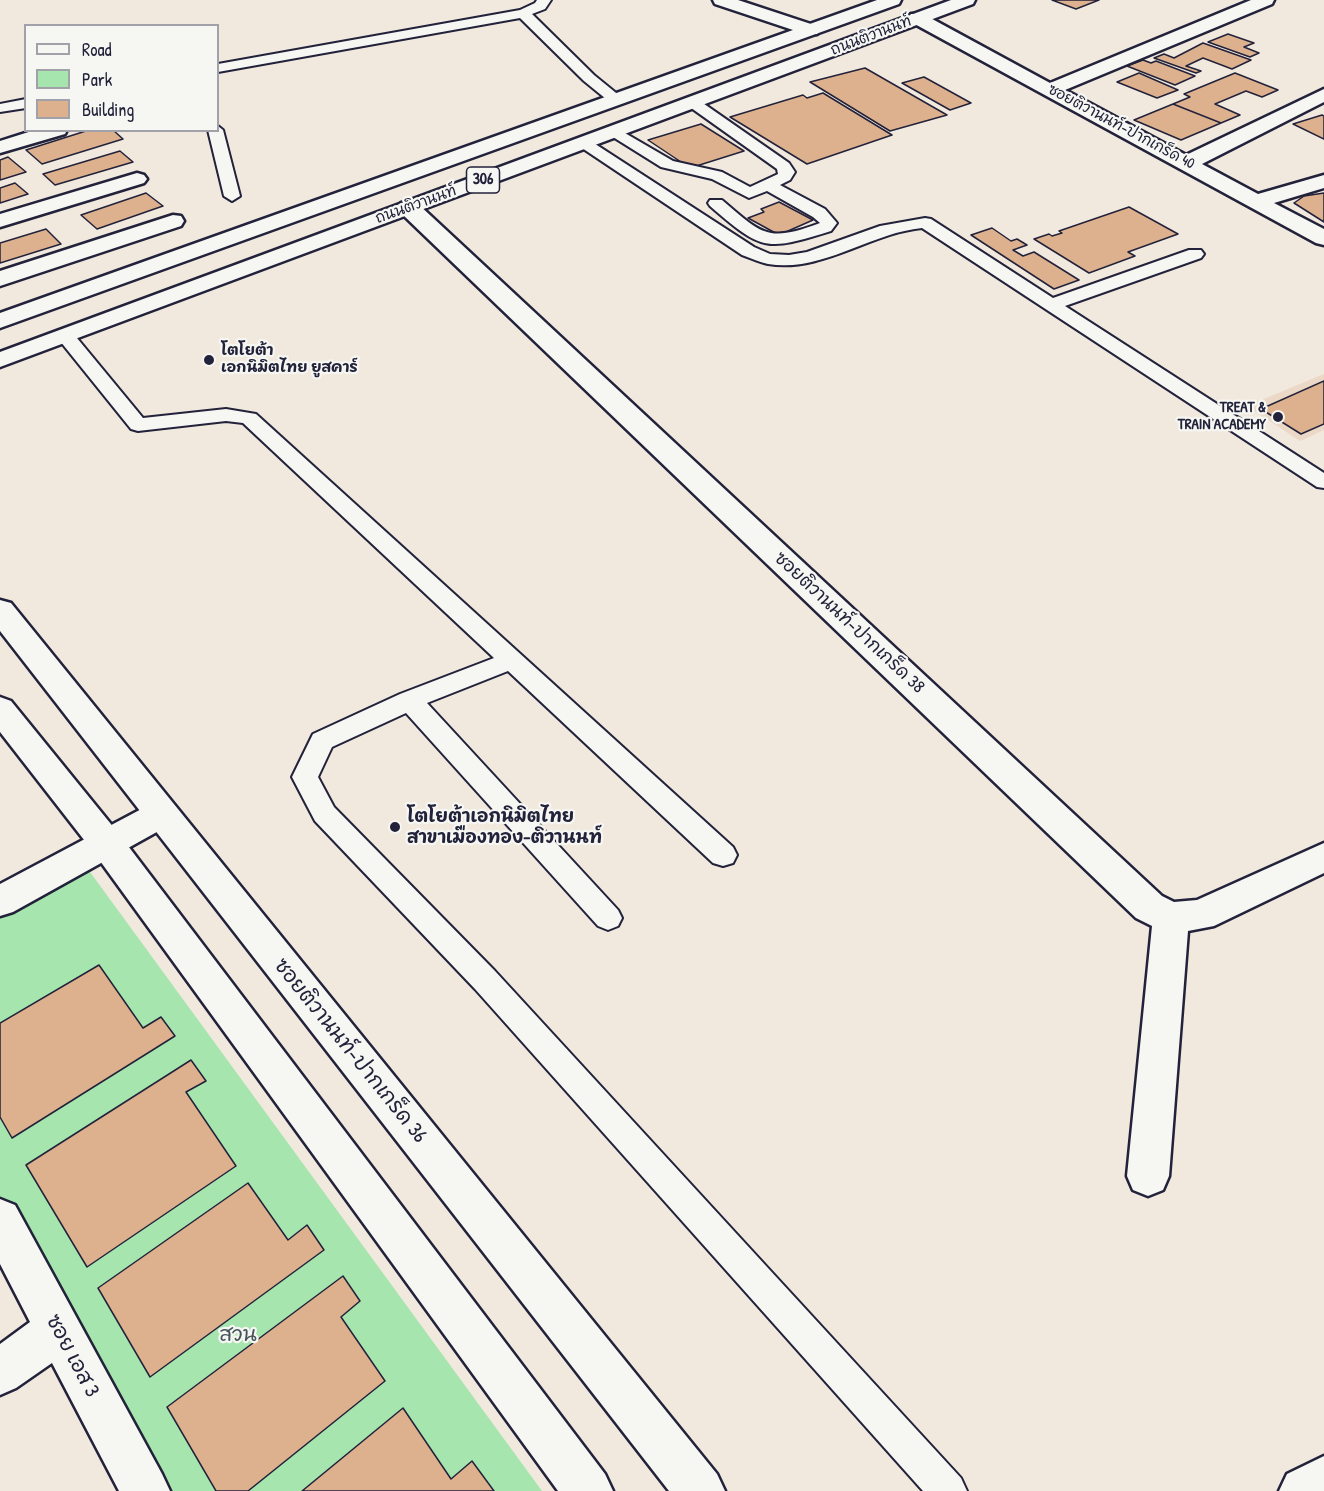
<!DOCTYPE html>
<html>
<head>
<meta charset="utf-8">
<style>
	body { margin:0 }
	#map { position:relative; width:1324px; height:1491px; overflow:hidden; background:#f1e8de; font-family:"Patrick Hand",sans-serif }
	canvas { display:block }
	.legend { position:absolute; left:24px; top:24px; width:195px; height:108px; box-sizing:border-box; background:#f6f6f2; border:2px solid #a1a1a9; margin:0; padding:8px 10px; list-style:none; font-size:18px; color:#22223b }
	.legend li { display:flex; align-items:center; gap:12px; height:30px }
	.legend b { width:30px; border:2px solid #a1a1a9 }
</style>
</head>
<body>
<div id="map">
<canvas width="1324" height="1491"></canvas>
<ul class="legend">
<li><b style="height:8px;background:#f6f6f2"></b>Road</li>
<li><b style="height:16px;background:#a6e6ae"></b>Park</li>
<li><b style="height:16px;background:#ddb18e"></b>Building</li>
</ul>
</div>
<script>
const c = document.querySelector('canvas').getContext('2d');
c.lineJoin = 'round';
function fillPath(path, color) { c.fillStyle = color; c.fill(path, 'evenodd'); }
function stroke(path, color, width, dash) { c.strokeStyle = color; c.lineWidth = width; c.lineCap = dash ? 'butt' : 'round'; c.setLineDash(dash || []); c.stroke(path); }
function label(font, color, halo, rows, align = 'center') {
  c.font = font + ' "Patrick Hand","Playpen Sans Thai",sans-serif'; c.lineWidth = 4.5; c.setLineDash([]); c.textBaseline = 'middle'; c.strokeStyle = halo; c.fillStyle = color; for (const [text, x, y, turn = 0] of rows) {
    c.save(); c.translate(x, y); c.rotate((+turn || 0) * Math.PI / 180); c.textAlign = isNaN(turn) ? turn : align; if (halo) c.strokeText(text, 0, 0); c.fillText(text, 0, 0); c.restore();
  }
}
fillPath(new Path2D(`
	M 1324,374 L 1324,430 L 1300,441 L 1247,406 Z`), '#ebd8c6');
fillPath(new Path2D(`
	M 82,861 L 542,1491 L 148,1491 L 0,1217 L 0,904 Z`), '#a6e6ae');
const building = new Path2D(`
	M 1052,0 L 1099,0 L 1076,9 Z
	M 1228,34 L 1254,43 L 1244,47 L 1259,53 L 1250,57 L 1208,42 Z
	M 1203,43 L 1251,60 L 1232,69 L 1203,58 L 1186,66 L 1201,71 L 1196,73 L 1154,58 L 1164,54 L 1174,58 Z
	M 1143,60 L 1151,63 L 1156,61 L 1195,76 L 1175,85 L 1127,66 Z
	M 865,68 L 947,115 L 890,131 L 810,82 Z
	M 1139,73 L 1178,90 L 1157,98 L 1117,82 Z
	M 1235,73 L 1278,90 L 1262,97 L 1246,91 L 1215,104 L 1240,115 L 1221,123 L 1173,104 L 1190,97 L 1184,94 Z
	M 924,77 L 971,103 L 950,110 L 902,83 Z
	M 823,93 L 892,135 L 807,164 L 730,117 L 803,95 L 807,98 Z
	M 1173,104 L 1221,123 L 1181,140 L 1134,120 Z
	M 1322,115 L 1324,116 L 1324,139 L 1293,124 Z
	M 701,124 L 744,151 L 690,168 L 648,140 Z
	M 89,130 L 113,130 L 123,139 L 42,164 L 26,150 Z
	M 120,151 L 133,162 L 55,185 L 43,174 Z
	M 8,157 L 26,172 L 0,180 L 0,160 Z
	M 15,183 L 28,194 L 0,203 L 0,188 Z
	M 146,193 L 163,206 L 97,229 L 81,215 Z
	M 1324,193 L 1324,222 L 1294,203 L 1304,196 Z
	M 779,202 L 813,220 L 779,235 L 748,218 L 764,212 L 761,209 Z
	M 1129,207 L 1178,234 L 1128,252 L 1135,256 L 1089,273 L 1034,239 L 1049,234 L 1052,236 L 1062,233 L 1059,231 Z
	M 992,228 L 1011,241 L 1017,239 L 1027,245 L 1013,250 L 1023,256 L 1034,252 L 1079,280 L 1054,289 L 971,235 Z
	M 46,229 L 61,244 L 0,263 L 0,243 Z
	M 1324,381 L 1324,424 L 1301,434 L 1261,409 Z
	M 99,965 L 143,1028 L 161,1017 L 175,1036 L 12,1138 L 0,1117 L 0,1023 Z
	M 191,1060 L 206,1081 L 186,1092 L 236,1166 L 87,1267 L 26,1165 Z
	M 248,1183 L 288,1240 L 307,1225 L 324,1250 L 150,1377 L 98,1288 Z
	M 343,1276 L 360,1301 L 341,1317 L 385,1381 L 248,1491 L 216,1491 L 167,1407 Z
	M 403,1408 L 451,1479 L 472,1461 L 494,1491 L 302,1491 Z`);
fillPath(building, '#ddb18e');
stroke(building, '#22223b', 1.5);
const lane = new Path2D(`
	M 537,0 L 551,0 L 545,9 L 532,14 L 594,75 L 621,97 L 623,100 L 621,103 L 611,103 L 584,81 L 520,18 L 218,72 L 218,64 L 520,10 L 535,3 Z
	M 692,98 L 697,99 L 789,163 L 795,172 L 790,180 L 780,185 L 825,209 L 837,223 L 831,231 C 766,251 763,252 710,206 L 708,203 L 710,200 L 722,200 C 762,234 767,243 820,223 L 813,217 L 767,191 L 749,198 L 712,179 L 661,167 L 605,132 L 613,127 L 618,129 L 673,161 L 722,172 L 750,187 L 778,174 L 777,169 L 687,105 L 685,102 L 687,99 Z
	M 26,99 L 26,108 L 0,112 L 0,104 Z
	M 218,126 L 223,130 L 240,196 L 232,201 L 224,196 L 208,130 L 218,130 Z
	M 584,138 L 589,140 L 754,247 L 770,254 L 789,255 L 807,252 L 880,226 L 925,218 L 931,219 L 1053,298 L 1189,250 L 1201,250 L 1204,254 L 1201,258 L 1065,306 L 1324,473 L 1324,488 L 1317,487 L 922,228 C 870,233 822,273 768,264 C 759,262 751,258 742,255 L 579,146 L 576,143 Z
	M 65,330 L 72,332 L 143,418 L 226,409 L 256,414 L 733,847 L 737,855 L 733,863 L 723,866 L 713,863 L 508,671 L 427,703 L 618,910 L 622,918 L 618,926 L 608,930 L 598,926 L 406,713 L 332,747 L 318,777 L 334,807 L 495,971 L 961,1478 L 967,1491 L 923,1491 L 475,989 L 315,821 L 292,777 L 313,734 L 400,694 L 494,658 L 243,423 L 226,421 L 138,431 L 131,429 L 56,336 L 58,332 Z`);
const street = new Path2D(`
	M 713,0 L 738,0 L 817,26 L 820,30 L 817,34 L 805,34 L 715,4 Z
	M 1251,0 L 1274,0 L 1272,4 L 1065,90 L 1186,155 L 1324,89 L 1324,102 L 1202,164 L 1258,194 L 1324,175 L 1324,188 L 1274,203 L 1324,229 L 1324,245 L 1316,243 L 911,22 L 908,18 L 911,14 L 923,14 L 1050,83 Z
	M 35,130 L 67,130 L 65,134 L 0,153 L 0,141 Z
	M 137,173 L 144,175 L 147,179 L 144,183 L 0,227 L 0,214 Z
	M 409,202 L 417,203 L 1162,896 L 1174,902 L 1197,900 L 1324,843 L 1324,873 L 1214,926 L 1188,931 L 1169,1176 L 1163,1190 L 1148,1196 L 1133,1190 L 1127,1176 L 1152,926 L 1136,918 L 401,213 L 398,208 L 401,203 Z
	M 173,215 L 181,216 L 184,221 L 181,226 L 0,286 L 0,271 Z
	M 161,801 L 173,805 L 178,814 L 173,823 L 13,912 L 0,916 L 0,884 L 149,805 Z
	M 0,1199 L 15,1205 L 162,1474 L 170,1491 L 119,1491 L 52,1363 L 16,1388 L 0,1395 L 0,1344 L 30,1322 L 0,1264 Z
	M 1324,1456 L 1324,1491 L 1279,1491 L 1287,1474 Z`);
const secondary = new Path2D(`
	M 0,600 L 11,603 L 717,1474 L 725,1491 L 669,1491 L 0,631 Z
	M 0,697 L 11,701 L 119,834 L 605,1474 L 613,1491 L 558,1491 L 95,854 L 0,732 Z`);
const primary = new Path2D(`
	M 877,0 L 901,0 L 899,4 L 0,328 L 0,313 Z
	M 951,0 L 975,0 L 973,4 L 0,367 L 0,352 Z`);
stroke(lane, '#22223b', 4);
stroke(street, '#22223b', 5);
stroke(secondary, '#22223b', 5);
stroke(primary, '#22223b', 5);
fillPath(lane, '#f6f6f2');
fillPath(street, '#f6f6f2');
fillPath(secondary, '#f6f6f2');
fillPath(primary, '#f6f6f2');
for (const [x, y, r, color] of [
	[209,360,6,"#22223b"],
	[1278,417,6,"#22223b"],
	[395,827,6,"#22223b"]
]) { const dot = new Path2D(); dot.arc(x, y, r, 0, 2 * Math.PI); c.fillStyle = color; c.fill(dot); stroke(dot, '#f6f6f2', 2); }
label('15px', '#22223b', '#f6f6f2', [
	["ถนนติวานนท์",871,36,-21],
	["ซอยติวานนท์-ปากเกร็ด 40",1121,127,28],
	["ถนนติวานนท์",416,205,-20]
]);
label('bold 15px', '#22223b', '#f6f6f2', [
	["โตโยต้า",221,351],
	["เอกนิมิตไทย ยูสคาร์",221,368],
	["TREAT &",1266,408,"right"],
	["TRAIN ACADEMY",1266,425,"right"]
], 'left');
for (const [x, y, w] of [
	[483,180,33]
]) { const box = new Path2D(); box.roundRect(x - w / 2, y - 13, w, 26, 4.5); c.fillStyle = '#f6f6f2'; c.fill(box); stroke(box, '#22223b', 1.5); }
label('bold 16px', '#22223b', null, [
	["306",483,180]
]);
label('18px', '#22223b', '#f6f6f2', [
	["ซอยติวานนท์-ปากเกร็ด 38",849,623,43]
]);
label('bold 18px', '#22223b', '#f6f6f2', [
	["โตโยต้าเอกนิมิตไทย",407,817],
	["สาขาเมืองทอง-ติวานนท์",407,838]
], 'left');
label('21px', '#22223b', '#f6f6f2', [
	["ซอยติวานนท์-ปากเกร็ด 36",350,1051,51],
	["ซอย เอส 3",72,1356,62]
]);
label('21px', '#435358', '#f6f6f2', [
	["สวน",238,1335]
]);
</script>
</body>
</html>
